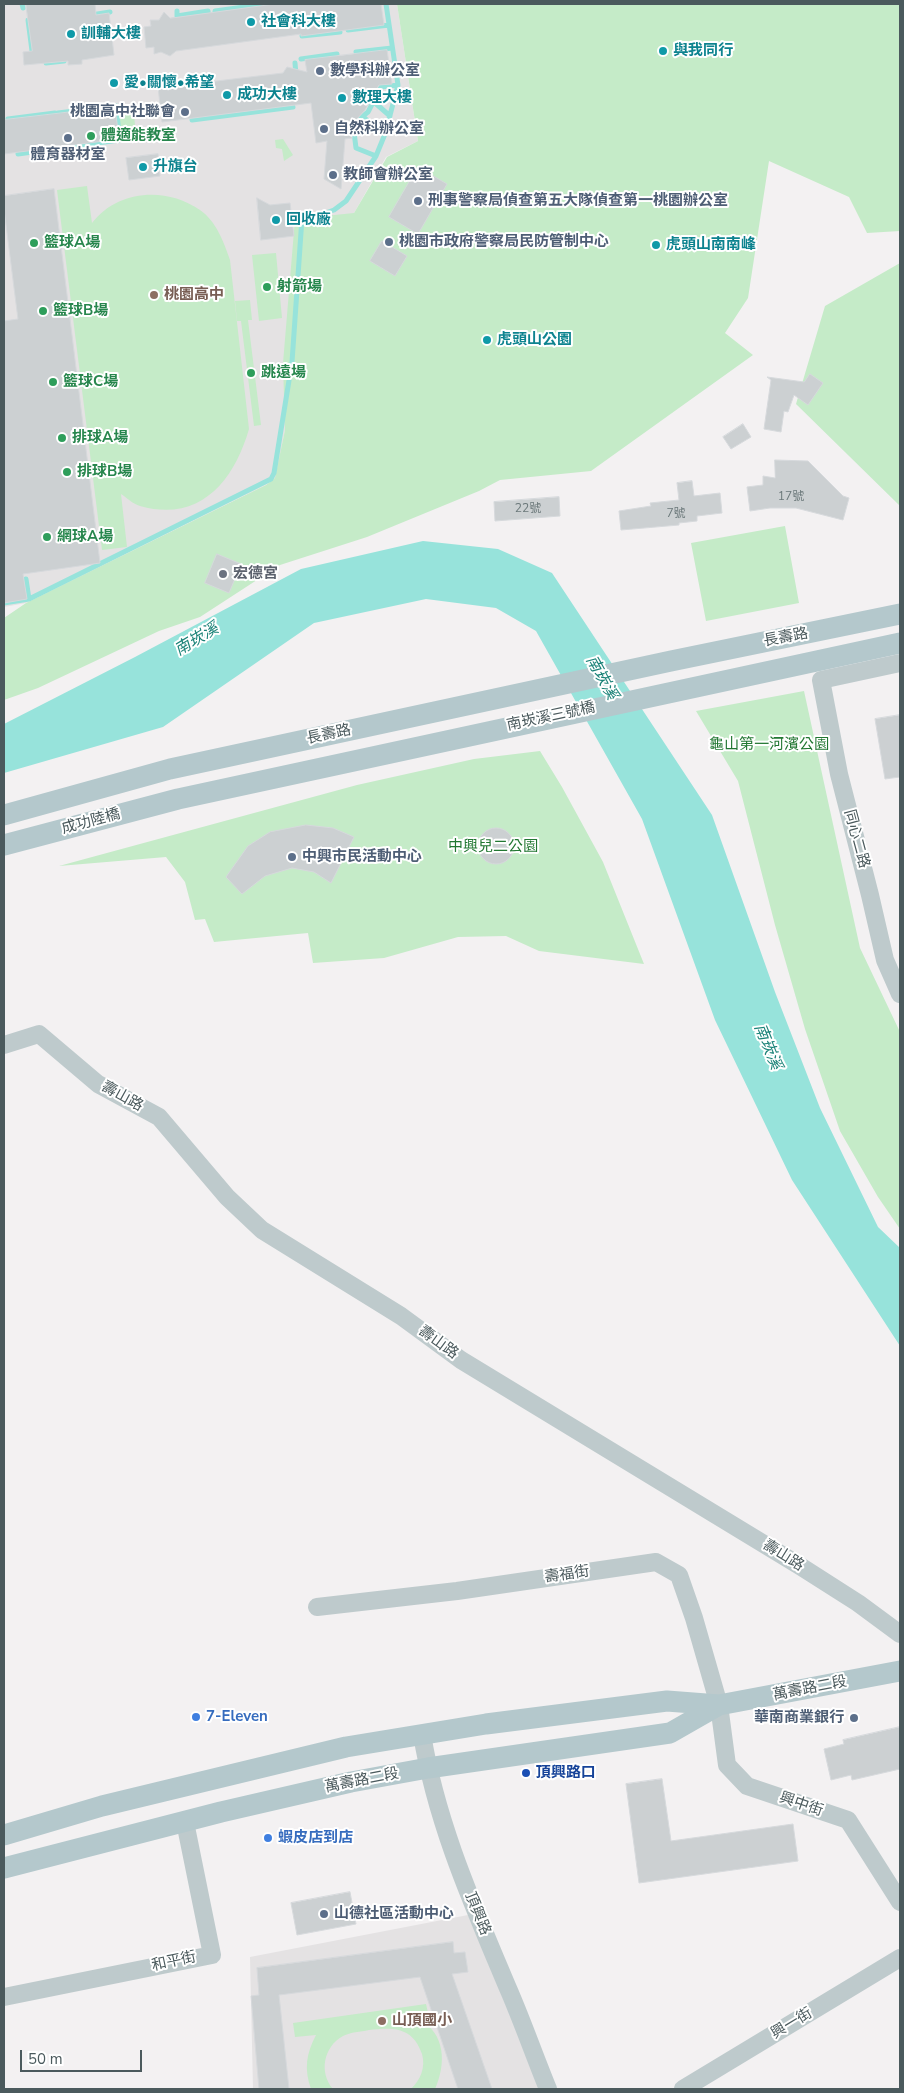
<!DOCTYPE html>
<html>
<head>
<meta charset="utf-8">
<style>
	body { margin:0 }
	#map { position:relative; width:904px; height:2093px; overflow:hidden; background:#f3f1f2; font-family:"Nunito Sans",sans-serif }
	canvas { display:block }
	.frame { position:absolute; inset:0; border:5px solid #4b5a5d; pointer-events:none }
	.scale { position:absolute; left:20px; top:2050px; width:122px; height:22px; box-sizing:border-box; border:2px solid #4b5a5d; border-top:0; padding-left:6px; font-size:15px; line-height:18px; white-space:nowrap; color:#4b5a5d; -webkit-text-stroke:4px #fff; paint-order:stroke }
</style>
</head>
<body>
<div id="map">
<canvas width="904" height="2093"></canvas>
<div class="frame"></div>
<div class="scale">50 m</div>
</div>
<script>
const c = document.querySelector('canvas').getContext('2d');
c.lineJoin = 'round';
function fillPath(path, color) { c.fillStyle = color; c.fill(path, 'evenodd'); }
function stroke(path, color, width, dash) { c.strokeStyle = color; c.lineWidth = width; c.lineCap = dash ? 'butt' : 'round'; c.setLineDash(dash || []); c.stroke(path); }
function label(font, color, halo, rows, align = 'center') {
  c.font = font + ' "Nunito Sans","Noto Sans TC",sans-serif'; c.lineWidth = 4; c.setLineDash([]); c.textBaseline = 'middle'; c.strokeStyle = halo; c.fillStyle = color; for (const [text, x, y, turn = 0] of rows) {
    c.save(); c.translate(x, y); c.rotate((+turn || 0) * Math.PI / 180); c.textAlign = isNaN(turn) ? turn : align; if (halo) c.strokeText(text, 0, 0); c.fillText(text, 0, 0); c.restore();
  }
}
fillPath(new Path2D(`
	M 4,4 L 397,4 L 418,141 L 386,157 L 354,213 L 285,430 L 276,478 L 266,485 L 26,603 L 4,607 Z
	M 468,1915 L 541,2089 L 253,2089 L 250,1957 Z`), '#e4e2e3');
fillPath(new Path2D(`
	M 397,4 L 900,4 L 900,231 L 867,233 L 849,197 L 769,161 L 748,298 L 725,333 L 753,355 L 591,471 L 500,480 L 479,491 L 367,537 L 280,565 L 200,617 L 159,631 L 38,688 L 4,700 L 4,618 L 26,603 L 266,485 L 275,478 L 285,430 L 283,363 L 295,219 L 354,213 L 387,157 L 418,141 Z
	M 133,104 L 135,125 L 133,128 L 120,130 L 117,106 Z
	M 283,139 L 293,155 L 284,161 L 282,149 L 276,148 L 275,140 Z
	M 87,186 L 92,223 C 117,190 166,186 200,210 C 216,221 224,242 230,260 L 249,429 C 234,481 200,523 140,506 C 133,504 127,498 121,494 L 127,547 L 102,550 L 57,190 Z
	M 276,253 L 282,318 L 259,321 L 252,255 Z
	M 900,263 L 900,506 L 796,404 L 825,306 Z
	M 250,300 L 252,320 L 248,320 L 261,425 L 254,426 L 241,321 L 237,321 L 235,301 Z
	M 785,526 L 799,603 L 706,621 L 691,543 Z
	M 804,691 L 860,948 L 900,1032 L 900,1229 L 878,1197 L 840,1131 L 805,1029 L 775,925 L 738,781 L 696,711 Z
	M 540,751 L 562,787 L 603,862 L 644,964 L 539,951 L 506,936 L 458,937 L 384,958 L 313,963 L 308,933 L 214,942 L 205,919 L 195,920 L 185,882 L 166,857 L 59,866 L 357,785 L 474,759 Z
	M 426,2004 L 429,2017 L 419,2019 C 446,2034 446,2064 435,2089 L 411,2089 C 420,2080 426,2068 422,2054 C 413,2027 393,2027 369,2030 C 360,2032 351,2032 343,2036 C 323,2047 319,2073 333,2089 L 311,2089 C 304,2069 306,2054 316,2035 L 295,2037 L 293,2023 Z`), '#c5ebc8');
fillPath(new Path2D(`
	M 423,541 L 498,549 L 552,573 L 712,815 L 775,992 L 820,1108 L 878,1227 L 900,1248 L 900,1346 L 792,1180 L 715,1020 L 642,819 L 536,631 L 496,608 L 426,599 L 314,623 L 163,727 L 4,773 L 4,724 L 135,657 L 301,569 Z`), '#97e3db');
stroke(new Path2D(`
	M 22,4 L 23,8
	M 177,11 L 177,16 L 208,11 L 209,18
	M 91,15 L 110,12
	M 215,18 L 215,11 L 266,4
	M 348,30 L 389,25
	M 302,36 L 340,32
	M 32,51 L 28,20 L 33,19
	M 356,52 L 392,48
	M 301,59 L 337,54
	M 46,63 L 64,61
	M 295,63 L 296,75
	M 374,102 L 390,116
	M 58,113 L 116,106 L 119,132
	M 363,117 L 385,134
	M 8,119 L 55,113
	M 192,120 L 293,107
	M 18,154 L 119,140
	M 376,156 L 356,148 L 353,124 L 368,112 L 381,87 L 398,85
	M 317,216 L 334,210 L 346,201 L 376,156 L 385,134 L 398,85 L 386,4
	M 26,579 L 29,599
	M 4,603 L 29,599 L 271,479 L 274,473 L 292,362 L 302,218`), '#97e3db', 5);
const building = new Path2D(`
	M 26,4 L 95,4 L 96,15 L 109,13 L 114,55 L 82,60 L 82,64 L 68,65 L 68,61 L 24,65 L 23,52 L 32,51 Z
	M 275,4 L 381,4 L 384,25 L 301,36 L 301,34 L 176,51 L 170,56 L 161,52 L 154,54 L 154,47 L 146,48 L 144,27 L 151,26 L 150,20 L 159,20 L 164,12 L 170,18 Z
	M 387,50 L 392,84 L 379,85 L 365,110 L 357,119 L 351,122 L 352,138 L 345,139 L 341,189 L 324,179 L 327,141 L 316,143 L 311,103 L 162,122 L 157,78 L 167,87 L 283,73 L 287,67 L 307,72 L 305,60 Z
	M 115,107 L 119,139 L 4,154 L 4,120 Z
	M 158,154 L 160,176 L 129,180 L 126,158 Z
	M 418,167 L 447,184 L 418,234 L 389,217 Z
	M 54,189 L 100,563 L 23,574 L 27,599 L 4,603 L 4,321 L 18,319 L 4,209 L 4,196 Z
	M 257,198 L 270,205 L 290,203 L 294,236 L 261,240 Z
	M 382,241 L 407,256 L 395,276 L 370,261 Z
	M 810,374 L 823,383 L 808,405 L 794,395 L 788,412 L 784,411 L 781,432 L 764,429 L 771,380 L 767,377 L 804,382 Z
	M 743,424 L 751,437 L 731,449 L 723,437 Z
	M 775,460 L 808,461 L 843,496 L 849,498 L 843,520 L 796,508 L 770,508 L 750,511 L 747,487 L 763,485 L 763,476 L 775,478 Z
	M 692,481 L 694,496 L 720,493 L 722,513 L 697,516 L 697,521 L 679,523 L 679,525 L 621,530 L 619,511 L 651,506 L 650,503 L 679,500 L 677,483 Z
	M 559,497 L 560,516 L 495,521 L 494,502 Z
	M 217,554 L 241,564 L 229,593 L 205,583 Z
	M 900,715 L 900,777 L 885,779 L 875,719 Z
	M 306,825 L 333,828 L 354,837 L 331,883 L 314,872 L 292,868 L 265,876 L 242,894 L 226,877 L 248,846 L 270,832 Z
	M478 846a18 18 0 1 1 36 0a18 18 0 1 1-36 0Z
	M 900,1727 L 900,1769 L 852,1780 L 851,1775 L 831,1780 L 824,1749 L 844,1744 L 843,1740 Z
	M 662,1779 L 671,1841 L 793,1824 L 798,1861 L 639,1883 L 626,1784 Z
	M 350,1892 L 356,1924 L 297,1935 L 291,1903 Z
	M 453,1942 L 454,1953 L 465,1952 L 468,1972 L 452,1974 L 492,2089 L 458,2089 L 420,1977 L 279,1995 L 289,2089 L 259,2089 L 251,1996 L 259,1995 L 257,1968 Z`);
fillPath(building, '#ccd0d2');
stroke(building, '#d6d9dc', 1);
stroke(new Path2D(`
	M 900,663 L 821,680 L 839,774 L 870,895 L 885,960 L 900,994
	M 4,1045 L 39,1034 L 98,1084 L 159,1117 L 227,1197 L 262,1230 L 401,1316 L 461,1360 L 800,1566 L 858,1603 L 900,1634
	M 317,1607 L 457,1591 L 656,1562 L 679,1575 L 694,1618 L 719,1705 L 727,1765 L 747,1786 L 848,1820 L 900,1902
	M 422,1734 C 436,1822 473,1905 507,1986 C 522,2020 534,2055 548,2089
	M 4,1997 L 212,1955 L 185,1822
	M 683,2089 L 900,1958`), '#becacc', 18);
stroke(new Path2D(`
	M 4,815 L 170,769 L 671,661 L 900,614
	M 4,845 L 178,799 L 900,643
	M 4,1835 L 102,1806 L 346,1747 L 486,1724 L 667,1701 L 719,1705 L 900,1671
	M 4,1868 L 221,1812 L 351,1782 L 428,1768 L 670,1733 L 719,1705`), '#b4c8cc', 21);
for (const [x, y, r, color] of [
	[251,22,5,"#0f9aa8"],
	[71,34,5,"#0f9aa8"],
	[663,51,5,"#0f9aa8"],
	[320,71,5,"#5c6f8a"],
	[114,83,5,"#0f9aa8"],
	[227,95,5,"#0f9aa8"],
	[342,98,5,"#0f9aa8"],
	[185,112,5,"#5c6f8a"],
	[324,129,5,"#5c6f8a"],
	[91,136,5,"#2e9e5b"],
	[68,138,5,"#5c6f8a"],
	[143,167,5,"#0f9aa8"],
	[333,175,5,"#5c6f8a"],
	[418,201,5,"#5c6f8a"],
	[276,220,5,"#0f9aa8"],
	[389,242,5,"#5c6f8a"],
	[34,243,5,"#2e9e5b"],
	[656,245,5,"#0f9aa8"],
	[267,287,5,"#2e9e5b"],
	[154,295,5,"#8d6e63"],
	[43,311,5,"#2e9e5b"],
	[487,340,5,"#0f9aa8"],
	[251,373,5,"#2e9e5b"],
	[53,382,5,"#2e9e5b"],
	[62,438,5,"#2e9e5b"],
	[67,472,5,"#2e9e5b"],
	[47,537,5,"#2e9e5b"],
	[223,574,5,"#6b7280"],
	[292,857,5,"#5c6f8a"],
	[196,1717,5,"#3f7fe0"],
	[854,1718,5,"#5c6f8a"],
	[526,1773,5,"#1a4fb4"],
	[268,1838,5,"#3f7fe0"],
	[324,1914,5,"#5c6f8a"],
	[382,2021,5,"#8d6e63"]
]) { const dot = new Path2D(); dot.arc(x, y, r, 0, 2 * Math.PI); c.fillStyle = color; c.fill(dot); stroke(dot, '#fff', 2); }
label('12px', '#6b787a', null, [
	["17號",791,497],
	["22號",528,509],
	["7號",676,514]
]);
label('bold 15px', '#0d838f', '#fff', [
	["社會科大樓",261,22],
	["訓輔大樓",81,34],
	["與我同行",673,51],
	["愛•關懷•希望",124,83],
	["成功大樓",237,95],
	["數理大樓",352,98],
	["升旗台",153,167],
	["回收廠",286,220],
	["虎頭山南南峰",666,245],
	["虎頭山公園",497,340]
], 'left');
label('bold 15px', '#4e5e75', '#fff', [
	["數學科辦公室",330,71],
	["桃園高中社聯會",175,112,"right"],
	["自然科辦公室",334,129],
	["體育器材室",68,155,"center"],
	["教師會辦公室",343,175],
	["刑事警察局偵查第五大隊偵查第一桃園辦公室",428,201],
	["桃園市政府警察局民防管制中心",399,242],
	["中興市民活動中心",302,857],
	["華南商業銀行",844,1718,"right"],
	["山德社區活動中心",334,1914]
], 'left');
label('bold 15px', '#27864d', '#fff', [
	["體適能教室",101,136],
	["籃球A場",44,243],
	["射箭場",277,287],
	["籃球B場",53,311],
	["跳遠場",261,373],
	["籃球C場",63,382],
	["排球A場",72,438],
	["排球B場",77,472],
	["網球A場",57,537]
], 'left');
label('bold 15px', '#785e54', '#fff', [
	["桃園高中",164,295],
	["山頂國小",392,2021]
], 'left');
label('bold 15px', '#5b616d', '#fff', [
	["宏德宮",233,574]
], 'left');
label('15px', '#4b5a5d', '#fff', [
	["長壽路",786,638,-11],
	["南崁溪三號橋",551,717,-12],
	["長壽路",329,735,-12],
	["成功陸橋",91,822,-15],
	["同心二路",856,839,75],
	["壽山路",122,1097,29],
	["壽山路",438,1343,36],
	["壽山路",783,1556,32],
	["壽福街",567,1575,-8],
	["萬壽路二段",810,1689,-11],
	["萬壽路二段",362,1781,-11],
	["興中街",801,1805,19],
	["頂興路",477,1914,68],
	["和平街",174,1962,-12],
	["興一街",792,2024,-31]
]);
label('15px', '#227732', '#fff', [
	["龜山第一河濱公園",769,745],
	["中興兒二公園",493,847]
]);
label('bold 15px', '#366cbe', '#fff', [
	["7-Eleven",206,1717],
	["蝦皮店到店",278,1838]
], 'left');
label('bold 15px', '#164399', '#fff', [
	["頂興路口",536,1773]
], 'left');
label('italic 16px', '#1a8277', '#fff', [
	["南崁溪",197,640,-31],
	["南崁溪",601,678,61],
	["南崁溪",767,1047,68]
]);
</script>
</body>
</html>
